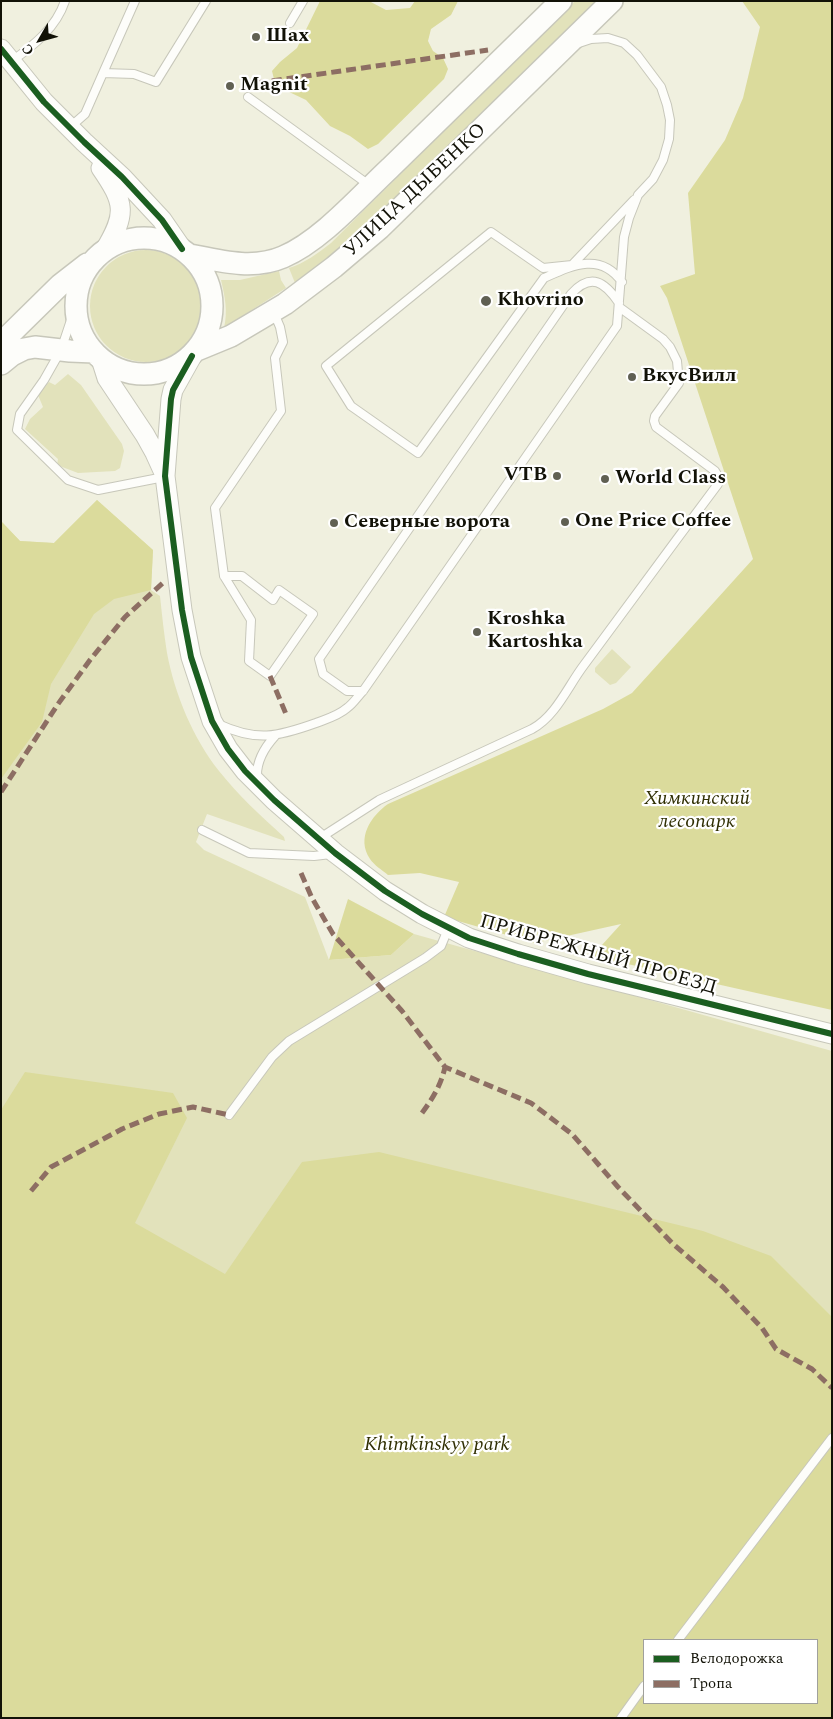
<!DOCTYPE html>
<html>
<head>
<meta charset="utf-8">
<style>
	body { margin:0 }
	#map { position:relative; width:833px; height:1719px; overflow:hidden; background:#f0f0df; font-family:Spectral,serif }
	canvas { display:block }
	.frame { position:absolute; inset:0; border:2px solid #121207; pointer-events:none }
	.legend { position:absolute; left:643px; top:1639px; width:175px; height:65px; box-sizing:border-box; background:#fff; border:1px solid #a0a09c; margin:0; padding:6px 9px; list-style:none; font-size:15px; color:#121207 }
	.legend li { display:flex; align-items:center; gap:10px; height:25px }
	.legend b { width:25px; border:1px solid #a0a09c }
	.north { position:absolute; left:15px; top:15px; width:50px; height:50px; -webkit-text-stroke:4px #fff; paint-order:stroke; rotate:232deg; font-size:14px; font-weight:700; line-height:20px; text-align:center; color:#121207 }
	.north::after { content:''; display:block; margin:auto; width:18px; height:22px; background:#121207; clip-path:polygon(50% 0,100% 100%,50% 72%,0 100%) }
</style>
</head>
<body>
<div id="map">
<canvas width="833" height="1719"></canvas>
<div class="frame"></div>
<ul class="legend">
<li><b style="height:6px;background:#1b5e20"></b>Велодорожка</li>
<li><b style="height:6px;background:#8d6e63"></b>Тропа</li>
</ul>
<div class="north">С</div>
</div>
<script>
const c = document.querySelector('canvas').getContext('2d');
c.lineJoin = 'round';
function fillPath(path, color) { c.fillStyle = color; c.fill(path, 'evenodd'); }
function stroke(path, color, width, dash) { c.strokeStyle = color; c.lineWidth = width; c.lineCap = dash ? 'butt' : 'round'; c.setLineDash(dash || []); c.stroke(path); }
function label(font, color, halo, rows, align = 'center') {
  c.font = font + ' Spectral,serif'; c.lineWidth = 4.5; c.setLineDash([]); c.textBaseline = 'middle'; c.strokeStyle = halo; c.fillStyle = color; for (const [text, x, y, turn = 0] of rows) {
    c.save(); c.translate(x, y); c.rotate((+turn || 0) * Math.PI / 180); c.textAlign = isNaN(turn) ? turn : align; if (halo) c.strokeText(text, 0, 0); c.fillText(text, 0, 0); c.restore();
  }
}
fillPath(new Path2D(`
	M 575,1 L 598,1 L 348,246 L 295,283 L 289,268 C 305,263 318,253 331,243 Z
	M90 306a56 56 0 1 1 112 0a56 56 0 1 1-112 0Z
	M 279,271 L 281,280 L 286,288 L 224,328 C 228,311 225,297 221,280 L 240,280 Z
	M 68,374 L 81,385 L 122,444 L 124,451 L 120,468 L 115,471 L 78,473 L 57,465 L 58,459 L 25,429 L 30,419 L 43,407 L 38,395 L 49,382 L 55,385 Z
	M 97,500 L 153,550 L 151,590 L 160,596 C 162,615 164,634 167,653 C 175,695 193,738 219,771 C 238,795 261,816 284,837 L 285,841 L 207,814 L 196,842 L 204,850 L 305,897 L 329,960 L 391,955 L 414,934 L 832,1051 L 832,1718 L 1,1718 L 1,521 L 20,541 L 54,543 ZM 644,1640 L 817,1640 L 817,1703 L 644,1703 Z
	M 612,649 L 631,667 L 616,683 L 610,685 L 595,672 L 595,668 Z`), '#e2e2bb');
fillPath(new Path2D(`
	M 320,1 L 369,1 L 386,10 L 410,8 L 415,1 L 458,1 L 451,15 L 431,29 L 428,41 L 433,51 L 443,58 L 448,69 L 444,79 L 378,144 L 368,149 L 350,136 L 330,126 L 306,100 L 285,90 L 275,83 L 272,71 L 280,62 L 297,48 Z
	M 742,1 L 832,1 L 832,1010 L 592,956 L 621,924 L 535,943 L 444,917 L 459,882 L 420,873 L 388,875 C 382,870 374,865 370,859 C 356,838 371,816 388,804 L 603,709 L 632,693 L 753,559 L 667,298 L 660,286 L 695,274 L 688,193 L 725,140 L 743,98 L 760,27 Z
	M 97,500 L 153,550 L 151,590 L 114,599 L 94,614 L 51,684 L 42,722 L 1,779 L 1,521 L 20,541 L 54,543 Z
	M 348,899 L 414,934 L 391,955 L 329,960 Z
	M 25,1072 L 173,1093 L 187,1118 L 135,1223 L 225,1274 L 302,1162 L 379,1152 L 703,1231 L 771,1256 L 832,1317 L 832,1718 L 1,1718 L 1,1110 ZM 644,1640 L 817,1640 L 817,1703 L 644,1703 Z`), '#dbdb9c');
const service = new Path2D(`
	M 290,23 L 303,1
	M 12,61 C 34,45 56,28 65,1
	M 103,73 L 135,1
	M 248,97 L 369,185
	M 69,128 L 85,114 L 103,73 L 134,74 L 156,82 L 206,1
	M 622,282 C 600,251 571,266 544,278 L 418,453 L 351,406 L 326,366 L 491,232 L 543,268 L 572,265 L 634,200
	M 76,305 L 61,350 L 44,380 L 20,414 L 17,430 L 68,480 L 98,490 L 164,477
	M 224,576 L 242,576 L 273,600 L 279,590 L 313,614 L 270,676 L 249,661 L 251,620 L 224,576 L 215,508 L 281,411 L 275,358 L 283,342 L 280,327 L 274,313
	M 363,691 L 347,691 L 323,674 L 319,659 L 571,294 C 591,272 605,282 619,303
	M 218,724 C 257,742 277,737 316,723 C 326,719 338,716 347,708 C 353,704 358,696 363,691 L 617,326 L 624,237 L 629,218 L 638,195 L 653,179 L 663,160 L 669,139 L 670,120 L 667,105 L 661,87 L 637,55 L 624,43 L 608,38 L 591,39 L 579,43
	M 257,778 C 256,761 264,748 275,736
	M 202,830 L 249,853 L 314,856 L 331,854
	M 320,838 L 379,800 L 532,729 C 556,716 568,686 584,665 C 629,604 673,544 718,484 L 718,476 L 715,471 L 656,427 L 654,421 L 655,416 L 679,383 L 677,361 L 670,347 L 663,339 L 619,307
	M 229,1115 L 272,1057 L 289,1041 L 425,958 L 441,946 L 448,929
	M 678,1640 L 832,1438
	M 621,1718 L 644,1686`);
const tertiary = new Path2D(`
	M 1,49 L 44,102 L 84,142 L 122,177 L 162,220 L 182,249
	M 101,168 C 125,203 127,213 105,250
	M 192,356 L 173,390 L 171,399 L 165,476 L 182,610 L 191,657 L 212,721 L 228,749 L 245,771 L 274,800 L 335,853 L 385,891 L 422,914 L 469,938 L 518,954 L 588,974 L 832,1034
	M 101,359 L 107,378 L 145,435 L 155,453 L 165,475`);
const secondary = new Path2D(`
	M76 306a68 68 0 1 1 136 0a68 68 0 1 1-136 0Z
	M 190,255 C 220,261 253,270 283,257 C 321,241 360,196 390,168 C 447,112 504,57 561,1
	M 1,343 L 60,285 L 87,264
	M 197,350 L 231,336 L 285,304 L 334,267 L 380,228 L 612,1
	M 1,364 L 12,355 L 24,349 L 35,347 L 70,351 L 94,352`);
stroke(service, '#c7c7ba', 10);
stroke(tertiary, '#c7c7ba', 21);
stroke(secondary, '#c7c7ba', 24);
stroke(service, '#fdfdfa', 8);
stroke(tertiary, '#fdfdfa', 19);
stroke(secondary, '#fdfdfa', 21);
stroke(new Path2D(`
	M 257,83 L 488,50
	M 270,676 L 286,714
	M 1,792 L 58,704 L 90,660 L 125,617 L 165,581
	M 301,873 L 312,898 L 333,934 L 402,1011 L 445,1067 L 531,1103 L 572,1134 L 618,1187 L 673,1244 L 723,1287 L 762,1328 L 776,1349 L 812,1369 L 832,1388
	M 422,1113 C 433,1098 441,1085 445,1067
	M 31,1191 L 51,1167 L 122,1129 L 159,1114 L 193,1107 L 229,1115`), '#8d6e63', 5, [10, 5]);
stroke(new Path2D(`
	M 1,49 L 44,102 L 84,142 L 122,177 L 162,220 L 182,249
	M 192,356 L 173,390 L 171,399 L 165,476 L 182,610 L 191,657 L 212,721 L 228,749 L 245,771 L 274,800 L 335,853 L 385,891 L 422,914 L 469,938 L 518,954 L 588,974 L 832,1034`), '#1b5e20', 6);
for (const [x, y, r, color] of [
	[256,37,5,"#606053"],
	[230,86,5,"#606053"],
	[486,301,6,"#606053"],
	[632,377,5,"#606053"],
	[557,476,5,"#606053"],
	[605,479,5,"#606053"],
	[565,522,5,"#606053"],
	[334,523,5,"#606053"],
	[477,632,5,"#606053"]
]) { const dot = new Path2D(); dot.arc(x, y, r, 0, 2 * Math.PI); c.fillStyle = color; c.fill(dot); stroke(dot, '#fff', 2); }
label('bold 20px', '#121207', '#fff', [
	["Шах",266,37],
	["Magnit",240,86],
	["Khovrino",497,301],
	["ВкусВилл",642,377],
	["VTB",547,476,"right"],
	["World Class",615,479],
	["One Price Coffee",575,522],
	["Северные ворота",344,523],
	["Kroshka",487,620],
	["Kartoshka",487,643]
], 'left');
label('20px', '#121207', '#fff', [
	["УЛИЦА ДЫБЕНКО",416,191,-43],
	["ПРИБРЕЖНЫЙ ПРОЕЗД",598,956,16]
]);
label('italic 20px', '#302f03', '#fff', [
	["Химкинский",697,800],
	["лесопарк",697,823],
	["Khimkinskyy park",437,1446]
]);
</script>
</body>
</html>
